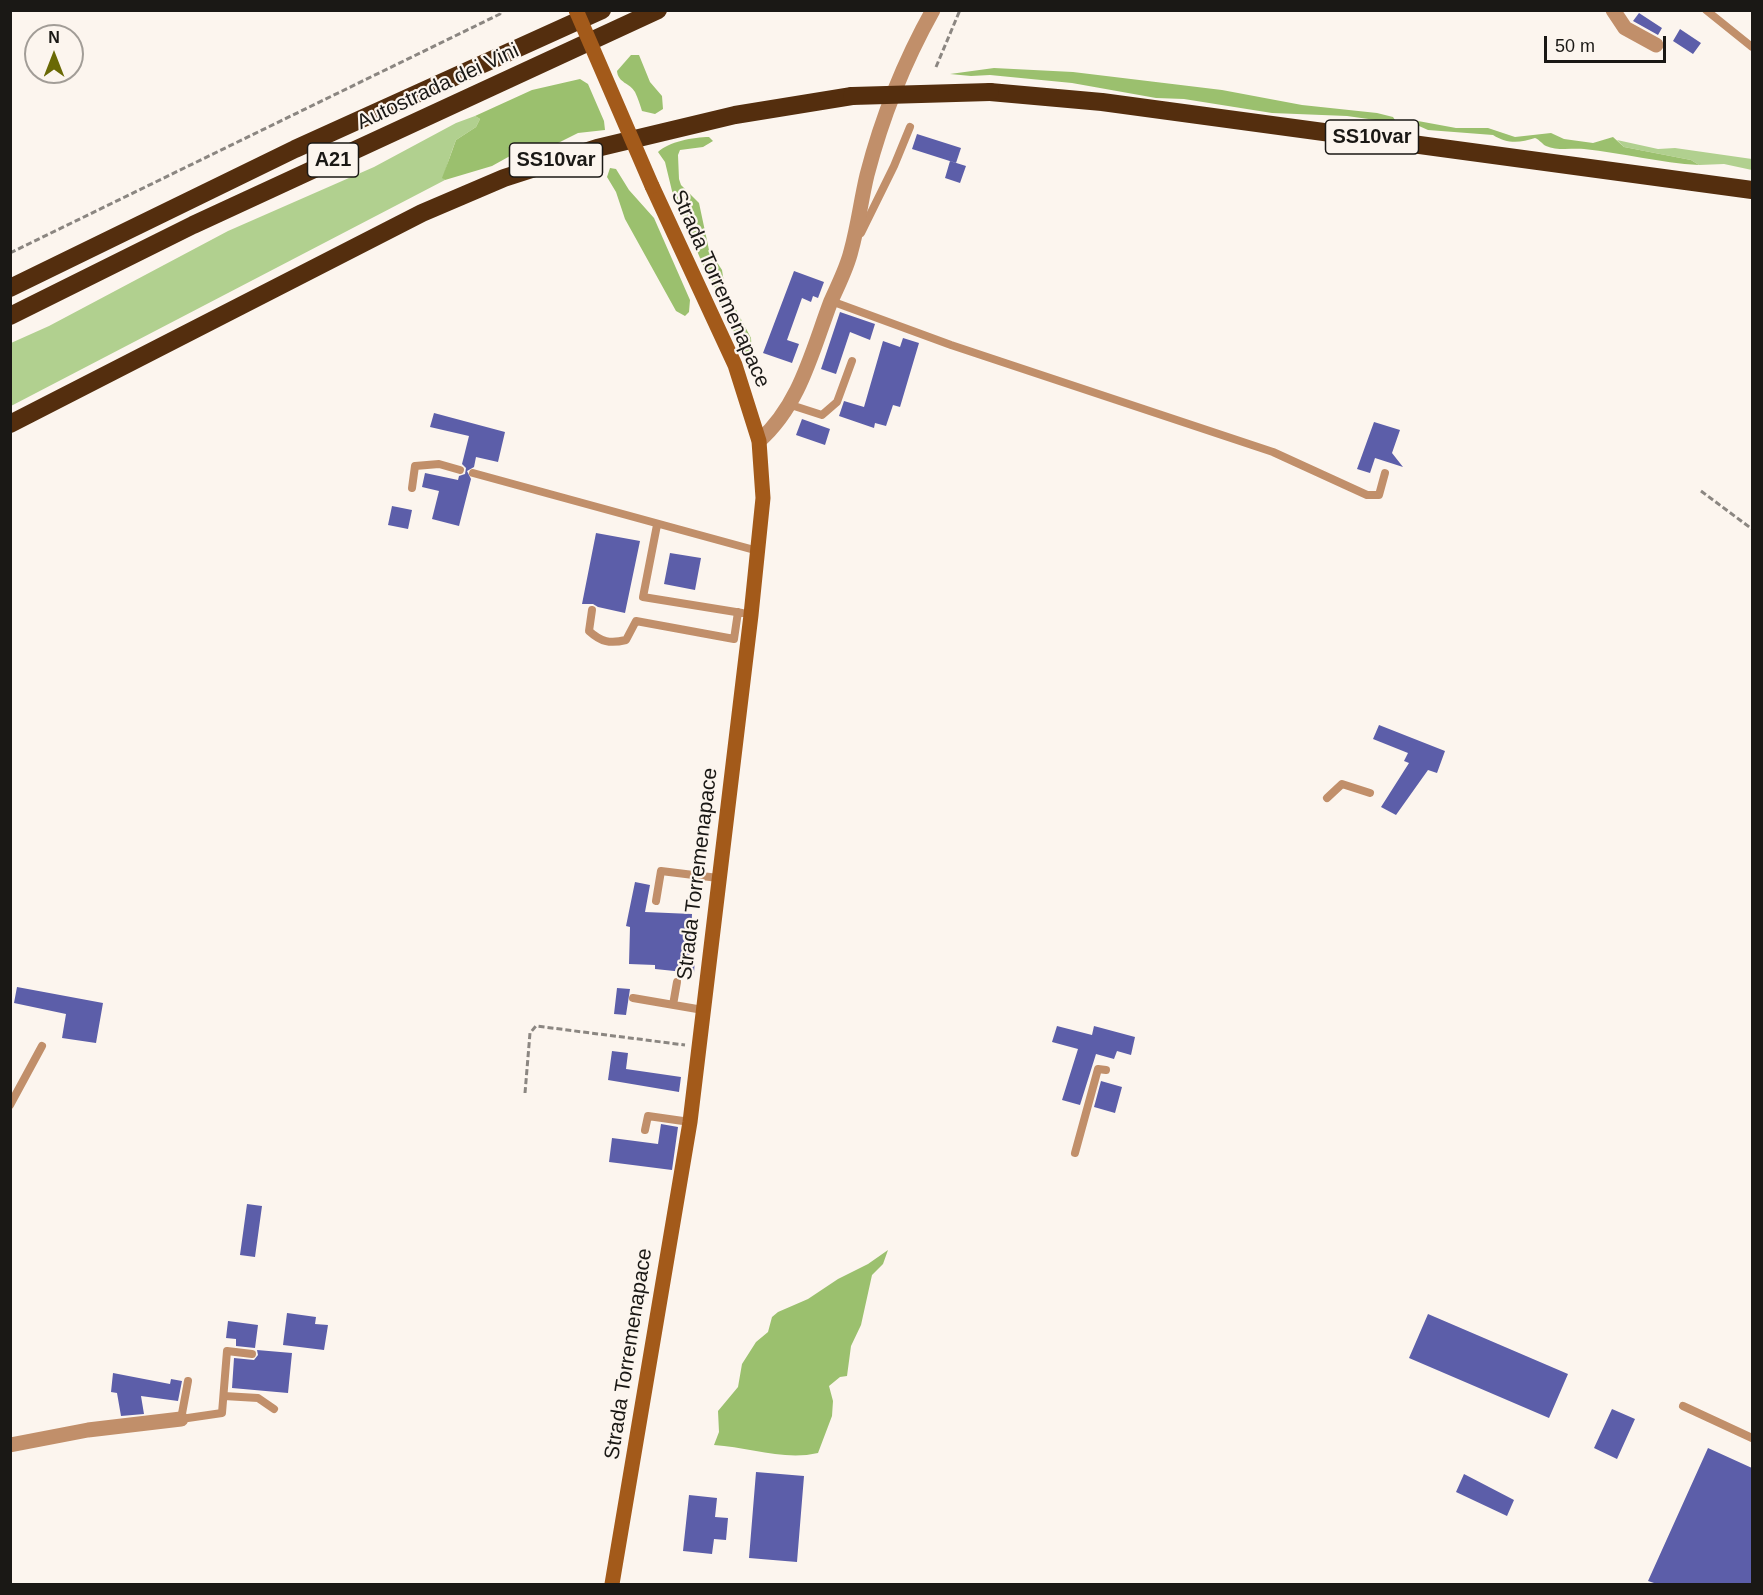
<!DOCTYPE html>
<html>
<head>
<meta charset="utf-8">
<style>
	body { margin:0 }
	#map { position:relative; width:1763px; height:1595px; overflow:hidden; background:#fcf5ee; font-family:Arial,sans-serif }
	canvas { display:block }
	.frame { position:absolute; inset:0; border:12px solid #1a1815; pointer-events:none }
	.north { position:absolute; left:24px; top:24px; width:60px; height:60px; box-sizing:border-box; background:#fcf5ee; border:2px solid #a29d97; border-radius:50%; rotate:0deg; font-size:16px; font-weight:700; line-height:24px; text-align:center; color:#1a1815 }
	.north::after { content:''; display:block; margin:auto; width:21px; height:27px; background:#6a6905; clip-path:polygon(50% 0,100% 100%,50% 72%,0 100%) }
	.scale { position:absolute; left:1544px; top:36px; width:122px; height:27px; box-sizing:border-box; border:3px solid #1a1815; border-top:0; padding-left:8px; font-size:18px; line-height:21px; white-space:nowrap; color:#1a1815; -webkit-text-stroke:4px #fcf5ee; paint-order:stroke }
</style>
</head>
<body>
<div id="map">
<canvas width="1763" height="1595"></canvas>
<div class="frame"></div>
<div class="north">N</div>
<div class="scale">50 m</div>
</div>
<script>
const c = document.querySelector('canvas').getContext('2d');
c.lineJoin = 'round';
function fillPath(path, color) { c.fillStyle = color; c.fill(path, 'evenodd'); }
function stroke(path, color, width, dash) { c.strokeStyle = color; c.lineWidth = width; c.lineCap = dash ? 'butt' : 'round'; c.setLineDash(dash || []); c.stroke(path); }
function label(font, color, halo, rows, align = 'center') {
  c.font = font + ' Arial,sans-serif'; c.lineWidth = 4.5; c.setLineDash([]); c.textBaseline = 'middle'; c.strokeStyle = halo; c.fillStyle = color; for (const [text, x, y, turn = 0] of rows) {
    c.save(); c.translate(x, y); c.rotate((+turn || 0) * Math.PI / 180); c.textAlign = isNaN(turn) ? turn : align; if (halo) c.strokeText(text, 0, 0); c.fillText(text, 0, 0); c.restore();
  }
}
fillPath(new Path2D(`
	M 475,116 L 480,119 L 476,127 L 456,140 C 451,153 447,165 443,178 L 445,180 L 11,406 L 11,343 L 49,326 L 228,231 L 374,167 L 456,123 Z
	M 1617,140 L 1658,149 L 1675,148 L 1752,159 L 1752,170 L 1724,164 L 1699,165 L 1691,160 L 1624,147 Z`), '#b1d08f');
fillPath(new Path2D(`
	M 631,55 L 639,55 L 650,82 L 662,96 L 663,109 L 655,114 L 642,111 C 640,105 638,98 635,92 C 630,83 618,83 617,71 Z
	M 994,68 L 1073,72 L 1222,90 L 1302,105 L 1377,113 L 1393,117 L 1397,123 L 1347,116 L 1272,113 L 1184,99 L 1156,98 L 1072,83 L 990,75 L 971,76 L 950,74 Z
	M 580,79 L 588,84 L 604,121 L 605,130 L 578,133 L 538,153 L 510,156 L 492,166 L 445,180 L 442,178 C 447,165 451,154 456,140 L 476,127 L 480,119 L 475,116 L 532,90 Z
	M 1418,121 L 1456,128 L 1488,128 L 1515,137 L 1551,133 L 1564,139 L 1593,143 L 1613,137 L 1624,147 L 1691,160 L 1699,165 C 1660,163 1623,153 1584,149 C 1572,148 1557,151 1546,146 C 1542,144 1540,140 1535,138 C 1520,143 1507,144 1493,135 L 1428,130 L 1419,126 Z
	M 709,137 L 713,141 L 703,147 L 680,150 L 678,155 L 679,179 L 681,185 L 699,203 L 709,250 L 722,270 L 725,289 L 751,338 L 752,356 L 749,361 L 718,301 L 714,284 L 705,270 L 672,191 L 665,162 L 658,152 C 668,142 694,137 709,137 Z
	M 610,168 L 616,169 L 629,190 L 654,218 L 690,300 L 689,312 L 685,316 L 676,311 L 625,219 L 616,192 L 607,177 Z
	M 888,1250 L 883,1264 L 872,1275 L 861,1325 L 851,1346 L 847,1376 L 840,1377 L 829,1386 L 833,1401 L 832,1416 L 818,1453 C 784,1461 748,1447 714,1445 L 719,1432 L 718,1411 L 738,1387 L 742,1364 L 756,1342 L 768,1332 L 772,1317 L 778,1312 L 808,1299 L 838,1279 L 868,1264 Z`), '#9bc06e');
fillPath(new Path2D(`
	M 1639,13 L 1662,28 L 1658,35 L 1633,21 Z
	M 1680,29 L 1701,43 L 1693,54 L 1673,41 Z
	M 917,134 L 961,148 L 956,163 L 912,149 Z
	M 950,161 L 966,166 L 960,183 L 945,178 Z
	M 794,271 L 824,282 L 818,298 L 813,296 L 811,302 L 802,298 L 787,340 L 799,344 L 792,363 L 763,353 Z
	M 840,312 L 875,324 L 870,340 L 850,332 L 836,374 L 821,369 Z
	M 903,338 L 919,343 L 900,407 L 893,405 L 886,426 L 875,423 L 874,428 L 839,416 L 844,401 L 864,407 L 883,341 L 900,347 Z
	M 434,413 L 505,432 L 498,462 L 476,457 L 474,467 L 467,471 L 471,479 L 459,526 L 432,519 L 439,491 L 422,487 L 425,473 L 458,480 L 459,476 L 465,474 L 466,468 L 462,464 L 469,436 L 430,427 Z
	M 802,419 L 830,429 L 825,445 L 796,435 Z
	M 1374,422 L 1400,430 L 1392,453 L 1403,467 L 1375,458 L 1370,473 L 1357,469 Z
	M 392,506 L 412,510 L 408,529 L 388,525 Z
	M 596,533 L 640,541 L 625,613 L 598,607 L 593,604 L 582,604 Z
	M 670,553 L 701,558 L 695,590 L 664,584 Z
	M 1379,725 L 1445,751 L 1437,773 L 1428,770 L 1396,815 L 1381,807 L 1409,763 L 1404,761 L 1408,753 L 1373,739 Z
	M 635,882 L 650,885 L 645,912 L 692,914 L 690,956 L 695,957 L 694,973 L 655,969 L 655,965 L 629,964 L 630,927 L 626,926 Z
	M 17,987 L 103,1003 L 96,1043 L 62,1038 L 66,1014 L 14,1003 Z
	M 617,988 L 630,989 L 626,1015 L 614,1014 Z
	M 1057,1026 L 1092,1035 L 1094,1026 L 1135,1037 L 1131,1055 L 1117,1051 L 1114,1059 L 1096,1054 L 1080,1105 L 1062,1100 L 1078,1049 L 1052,1042 Z
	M 612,1051 L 628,1053 L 626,1069 L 681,1077 L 679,1092 L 608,1080 Z
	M 1101,1081 L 1122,1087 L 1115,1113 L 1094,1107 Z
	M 661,1124 L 678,1127 L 672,1170 L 609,1162 L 612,1138 L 658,1144 Z
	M 247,1204 L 262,1206 L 255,1257 L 240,1255 Z
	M 287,1313 L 316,1317 L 315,1324 L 328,1325 L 324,1350 L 283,1345 Z
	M 1428,1314 L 1568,1374 L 1549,1418 L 1409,1358 Z
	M 228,1321 L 258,1325 L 255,1348 L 236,1346 L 236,1339 L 226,1338 Z
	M 257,1350 L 292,1353 L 288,1393 L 232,1388 L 234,1358 L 254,1360 L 258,1355 Z
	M 113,1373 L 170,1384 L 171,1379 L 182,1381 L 178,1401 L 141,1396 L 144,1414 L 121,1416 L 117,1393 L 111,1392 Z
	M 1612,1409 L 1635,1419 L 1617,1459 L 1594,1448 Z
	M 1708,1448 L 1752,1468 L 1752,1584 L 1657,1584 L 1648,1581 Z
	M 756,1472 L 804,1476 L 797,1562 L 749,1558 Z
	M 1464,1474 L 1514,1500 L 1507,1516 L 1456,1492 Z
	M 689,1495 L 717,1498 L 715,1517 L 728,1518 L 726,1540 L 714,1539 L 712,1554 L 683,1551 Z`), '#5c5ea9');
stroke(new Path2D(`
	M 936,67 L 960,10
	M 10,253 L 500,14 L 501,10
	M 1701,491 L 1752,529
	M 525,1093 L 530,1033 L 536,1026 L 685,1045`), '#8b8681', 3, [6, 3]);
stroke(new Path2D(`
	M 1706,10 L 1752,47
	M 861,233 L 894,166 L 910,127
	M 831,301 L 951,345 L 1273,452 L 1367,495 L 1379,495 L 1385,473
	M 791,405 L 822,415 L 837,402 L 852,361
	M 473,473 L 758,551
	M 412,488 L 415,466 L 439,464 L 460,470
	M 657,525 L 643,597 L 742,613
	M 592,610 L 589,631 C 601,642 610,644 626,640 L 636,621 L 734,639 L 738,612
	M 1327,798 L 1342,784 L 1370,793
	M 656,901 L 661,871 L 718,878
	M 633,998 L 703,1010
	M 673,1005 L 677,982
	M 10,1105 L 42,1046
	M 645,1130 L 648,1116 L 690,1122
	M 1075,1153 L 1098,1069 L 1106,1070
	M 188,1381 L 181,1419 L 222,1413 L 227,1351 L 252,1354
	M 224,1396 L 258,1398 L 274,1409
	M 1683,1406 L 1752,1438`), '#c18f6a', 8);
stroke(new Path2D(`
	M 1613,10 L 1625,28 L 1656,45
	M 759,441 C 800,405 812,351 831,301 C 838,285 847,268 851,251 C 858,226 861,200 867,175 C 882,117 904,62 933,10
	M 10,1445 L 88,1430 L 181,1419`), '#c18f6a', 15);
stroke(new Path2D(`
	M 612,1584 L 690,1122 L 751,615 L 763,498 L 759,441 L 735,365 L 652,186`), '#a35a1a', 15);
stroke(new Path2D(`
	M 990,92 L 1102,102 L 1752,190
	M 10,288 L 295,149 L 602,10
	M 10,316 L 193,225 L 658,10
	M 10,424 L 422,213 L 504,178 L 597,148 L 735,115 L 852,96`), '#542e0e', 18);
stroke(new Path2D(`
	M 576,10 L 652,186`), '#a35a1a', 15);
stroke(new Path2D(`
	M 852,96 L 990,92`), '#542e0e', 18);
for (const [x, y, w] of [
	[1372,137,93],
	[333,160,51],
	[556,160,93]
]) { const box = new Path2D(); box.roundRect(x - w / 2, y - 17, w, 34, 4.5); c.fillStyle = '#fcf5ee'; c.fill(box); stroke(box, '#1a1815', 1.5); }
label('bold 20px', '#1a1815', null, [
	["SS10var",1372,137],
	["A21",333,160],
	["SS10var",556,160]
]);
label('21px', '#1a1815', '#fcf5ee', [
	["Autostrada dei Vini",438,87,-25],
	["Strada Torremenapace",720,289,66],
	["Strada Torremenapace",698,874,-83],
	["Strada Torremenapace",629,1354,-81]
]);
</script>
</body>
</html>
